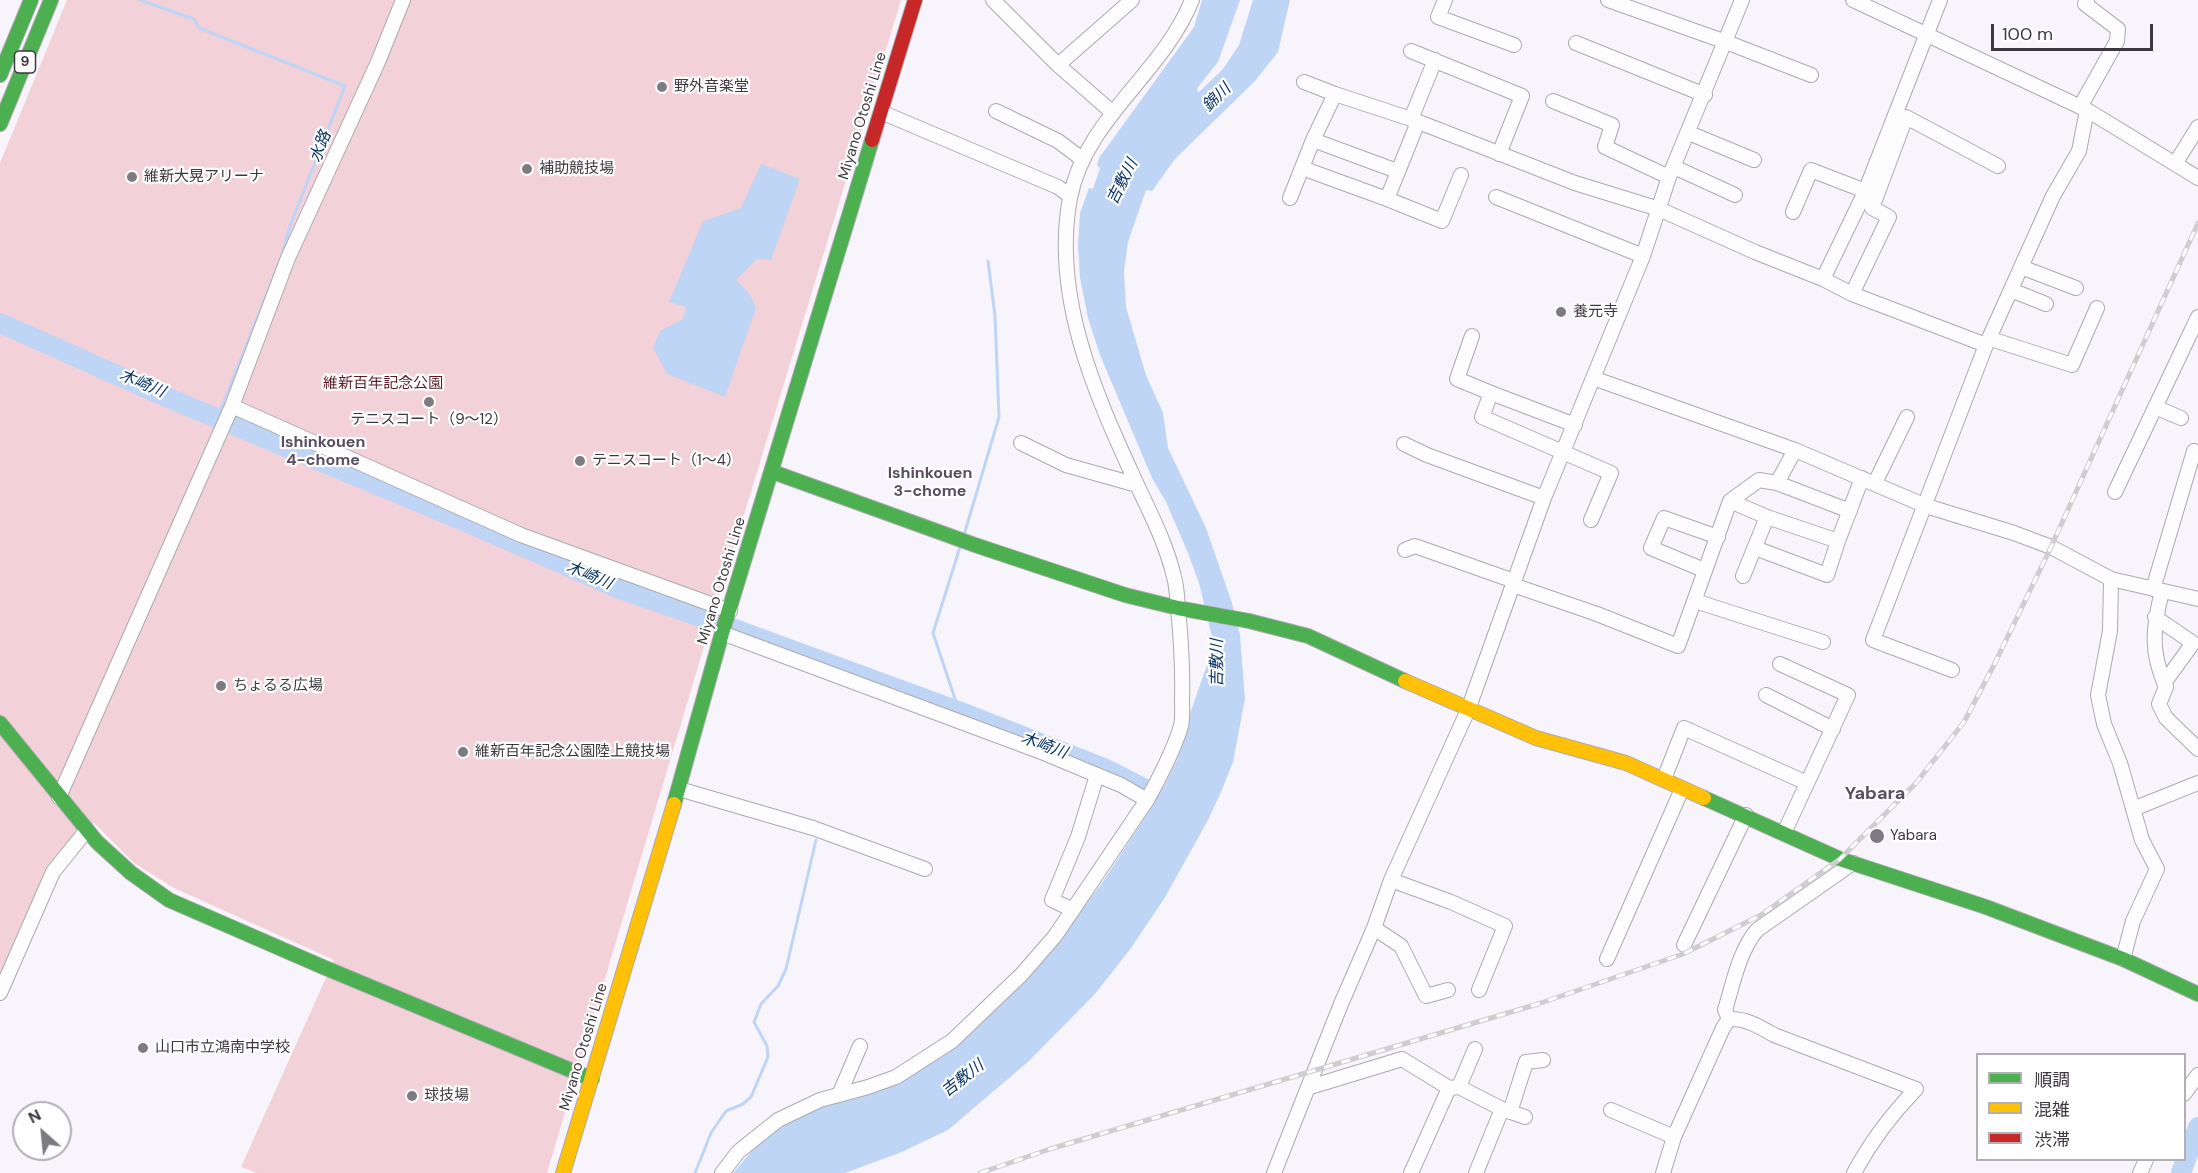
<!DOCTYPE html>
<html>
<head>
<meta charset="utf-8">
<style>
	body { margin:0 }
	#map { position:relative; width:2198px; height:1173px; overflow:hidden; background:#f8f4fb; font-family:"DM Sans","Noto Sans JP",sans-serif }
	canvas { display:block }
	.legend { position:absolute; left:1976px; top:1053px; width:210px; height:108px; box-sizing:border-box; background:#fff; border:2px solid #b1afb3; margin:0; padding:8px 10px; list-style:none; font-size:18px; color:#3d3840 }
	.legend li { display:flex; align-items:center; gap:12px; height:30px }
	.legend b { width:30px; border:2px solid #b1afb3 }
	.north { position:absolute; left:12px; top:1101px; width:60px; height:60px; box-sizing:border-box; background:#fff; border:2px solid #b1afb3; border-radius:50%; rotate:333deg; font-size:16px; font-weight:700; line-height:24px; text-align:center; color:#3d3840 }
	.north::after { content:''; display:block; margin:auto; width:21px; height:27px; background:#7e7a81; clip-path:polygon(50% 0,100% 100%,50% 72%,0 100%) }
	.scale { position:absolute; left:1991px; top:24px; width:162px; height:27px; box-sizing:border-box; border:3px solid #3d3840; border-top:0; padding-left:8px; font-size:18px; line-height:21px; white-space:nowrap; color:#3d3840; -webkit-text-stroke:4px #fff; paint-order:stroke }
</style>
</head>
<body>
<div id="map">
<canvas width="2198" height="1173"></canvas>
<ul class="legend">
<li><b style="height:8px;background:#4caf50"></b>順調</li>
<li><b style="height:8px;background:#ffc107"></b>混雑</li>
<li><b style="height:8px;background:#c62828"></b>渋滞</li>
</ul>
<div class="north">N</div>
<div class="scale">100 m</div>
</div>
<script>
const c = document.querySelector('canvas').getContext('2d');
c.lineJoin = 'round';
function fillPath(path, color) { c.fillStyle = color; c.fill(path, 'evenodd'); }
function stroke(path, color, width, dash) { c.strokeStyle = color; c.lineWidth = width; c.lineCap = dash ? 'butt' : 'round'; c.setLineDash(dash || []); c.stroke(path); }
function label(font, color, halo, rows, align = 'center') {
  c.font = font + ' "DM Sans","Noto Sans JP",sans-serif'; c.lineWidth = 4.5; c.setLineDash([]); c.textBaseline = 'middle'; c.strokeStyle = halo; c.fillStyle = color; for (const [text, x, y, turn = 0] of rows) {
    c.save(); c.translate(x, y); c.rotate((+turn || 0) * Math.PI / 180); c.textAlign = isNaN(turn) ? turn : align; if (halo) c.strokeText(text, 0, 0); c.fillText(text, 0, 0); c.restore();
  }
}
fillPath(new Path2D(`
	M 67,0 L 901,0 L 714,613 L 547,1173 L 257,1173 L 241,1167 L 334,960 L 174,888 L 134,863 L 94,823 L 71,840 L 0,978 L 0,163 Z`), '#f2d1d9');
fillPath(new Path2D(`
	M 1202,0 L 1240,0 L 1218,62 L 1198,87 L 1197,91 L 1199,92 L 1223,69 L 1239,45 L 1253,0 L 1290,0 L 1278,52 L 1255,81 L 1175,159 L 1152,191 L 1146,190 L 1128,242 L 1124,271 L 1126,307 L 1146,375 L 1163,413 L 1168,448 L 1206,528 L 1232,603 L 1240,635 L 1245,699 L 1233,762 L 1221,792 L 1208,820 L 1164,899 L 1131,948 L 1095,994 L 1029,1061 L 948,1130 L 902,1152 L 845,1173 L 733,1173 L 756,1146 L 782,1125 L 811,1110 L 902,1078 L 993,1009 L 1038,966 L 1102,883 L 1159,796 L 1177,760 L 1187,722 L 1214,645 L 1199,583 L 1188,553 L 1166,502 L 1152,478 L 1100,355 L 1088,318 L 1080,278 L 1078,245 L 1080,213 L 1089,188 L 1093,189 L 1100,168 L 1097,165 L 1099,158 L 1194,27 Z
	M 761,164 L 800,179 L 771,260 L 757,259 L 736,280 L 749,293 L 756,308 L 725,397 L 667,374 L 653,348 L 660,331 L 683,319 L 686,307 L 669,302 L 703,221 L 741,208 Z`), '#bfd5f5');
stroke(new Path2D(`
	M 140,0 L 194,19 L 199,28 L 345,86 L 290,226 L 281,258 L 217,419
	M 964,535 L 999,417 L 995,316 L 988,261
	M 959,711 L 933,633 L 960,547
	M 695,1173 L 711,1133 L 726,1111 L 743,1104 L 751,1097 L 768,1057 L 767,1046 L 754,1022 L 761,1004 L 778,986 L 786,969 L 816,840`), '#bfd5f5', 3);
stroke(new Path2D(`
	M 0,323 L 166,397 L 459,519 L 620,589 L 721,624 L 966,714 L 1104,768 L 1159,796 L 1179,812
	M 2181,1173 L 2198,1127`), '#bfd5f5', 20);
const street = new Path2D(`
	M 993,0 L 1058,65 L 1113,113
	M 1445,0 L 1438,17 L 1514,45
	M 1608,0 L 1726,42 L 1811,75
	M 1853,0 L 2087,110 L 2198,178
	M 1576,43 L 1705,95
	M 1411,51 L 1522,96 L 1499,154
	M 1058,65 L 1132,0
	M 1304,82 L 1335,94 L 1411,119 L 1575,183 L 1659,209 L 1755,252 L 1823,279 L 1852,294 L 1986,345 L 2053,196 L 2079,151 L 2087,110
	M 1553,101 L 1612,125 L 1605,147 L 1669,177
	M 2080,107 L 2117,41 L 2118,29 L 2085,4 L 2087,0
	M 996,111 L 1058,141 L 1082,159
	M 881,112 L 1058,187 L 1070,196
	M 1411,119 L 1435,60
	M 1689,133 L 1754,160
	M 1313,140 L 1397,171
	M 2175,164 L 2198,127
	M 1674,167 L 1735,195
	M 1302,168 L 1387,199 L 1442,221 L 1461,175
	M 1496,197 L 1643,256
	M 1290,198 L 1313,140 L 1335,94
	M 1387,199 L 1418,122
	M 1793,212 L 1811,170 L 1873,194
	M 2021,267 L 2076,288
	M 1823,279 L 1865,192 L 1940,0
	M 2011,290 L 2046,304
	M 1852,294 L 1889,217 L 1872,208 L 1906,117 L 1998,166
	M 1472,336 L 1457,379 L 1491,393
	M 1991,339 L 2072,365 L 2097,308
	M 1593,378 L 1795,450 L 1926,506 L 2014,533 L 2051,547 L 2111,579 L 2198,599
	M 232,406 L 521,535 L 730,611
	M 2155,407 L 2181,418
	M 1575,425 L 1491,393 L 1482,417 L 1611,473 L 1591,520
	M 1021,443 L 1066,465 L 1137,485
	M 1404,444 L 1427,455 L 1544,498
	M 1777,483 L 1850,511
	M 1875,483 L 1907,417
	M 2115,492 L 2198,317
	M 1730,501 L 1767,517 L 1838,541 L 1862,478
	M 1755,548 L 1827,575 L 1838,541
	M 1405,550 L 1415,546 L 1514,581
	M 1704,570 L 1651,548 L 1664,518 L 1718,537
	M 1743,576 L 1767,517
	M 2111,579 L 2110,631 L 2098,695 L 2104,724 L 2120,763 L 2142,840 L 2157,869 L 2133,921 L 2123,959
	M 1513,585 L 1597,614 L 1678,646 L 1730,501 L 1759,480 L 1777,483 L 1795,450
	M 2153,589 L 2194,451
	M 2162,591 C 2153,628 2150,652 2166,687 L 2159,704 L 2166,718 L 2198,749
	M 1695,601 L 1823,642
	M 2155,617 L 2193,643 L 2164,683
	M 722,633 L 1044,753 L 1121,785 L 1147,800
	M 1780,664 L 1848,695 L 1784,833
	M 1952,670 L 1873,640 L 1986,345
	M 1766,695 L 1833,729
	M 1664,779 L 1684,728 L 1807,783
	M 679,789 L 813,828 L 925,869
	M 59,797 L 232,406 L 288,258 L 378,62 L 403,0
	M 2133,809 L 2198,783
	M 1853,863 L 1757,930 C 1739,951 1733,984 1725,1010 L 1729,1019 C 1746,1018 1760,1027 1774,1035 L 1916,1089 C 1891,1115 1871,1141 1854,1173
	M 1391,880 L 1451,902 L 1505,926 L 1479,990
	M 1073,910 L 1052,900 L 1078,837 L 1097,775
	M 1374,928 L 1401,946 L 1426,996 L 1448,990
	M 1684,945 L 1746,815
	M 1607,959 L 1682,789
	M 0,993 L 53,872 L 86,831
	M 1310,1087 L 1402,1059 L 1449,1088 L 1459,1087 L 1502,1109 L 1525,1117
	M 1459,1087 L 1475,1049
	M 2184,1094 L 2198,1075
	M 839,1095 L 860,1046
	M 1611,1110 L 1674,1137
	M 1510,1112 L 1526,1062 L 1543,1060
	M 722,1173 L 738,1152 L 778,1120 L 820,1100 L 868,1087 L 896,1077 L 952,1041 L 1022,974 L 1055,936 L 1147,800 C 1158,781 1175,747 1181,726 C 1183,717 1182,707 1182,699 C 1183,668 1181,639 1178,608 C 1177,598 1177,587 1174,577 C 1166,542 1148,509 1133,476 C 1094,391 1052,295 1070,198 C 1085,119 1163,73 1192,0
	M 1274,1173 L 1341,1004 L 1374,928 L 1391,880 L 1468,710 L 1544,498 L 1643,256 L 1669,177 L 1742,0
	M 1411,1173 L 1449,1088
	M 1476,1173 L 1502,1109
	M 1663,1173 L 1674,1137 L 1723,1028 L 1729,1019
	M 2140,1173 L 2146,1160`);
const fast = new Path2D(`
	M 0,75 L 31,0
	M 0,124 L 51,0
	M 773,472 L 975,545 L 1125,595 L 1178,608 L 1249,621 L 1308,636 L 1405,681
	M 0,723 L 97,842 L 131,873 L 169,900 L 323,967 L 592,1079
	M 1704,798 L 1840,859 L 1986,907 L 2123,959 L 2198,994
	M 674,804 L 722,633 L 872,140`);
const slow = new Path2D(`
	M 1405,681 L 1536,738 L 1626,763 L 1704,798
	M 563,1173 L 674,804`);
const jam = new Path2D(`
	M 872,140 L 915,0`);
stroke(street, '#ada9b0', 16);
stroke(fast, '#ada9b0', 16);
stroke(slow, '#ada9b0', 16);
stroke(jam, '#ada9b0', 16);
stroke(street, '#fefdfe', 14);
stroke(fast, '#4caf50', 14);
stroke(slow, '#ffc107', 14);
stroke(jam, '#c62828', 14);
const rail = new Path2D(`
	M 980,1173 L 1050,1149 L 1538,1004 L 1683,954 L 1761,915 L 1840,859 L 1916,783 L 1964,722 L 1995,663 L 2051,547 L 2198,223`);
stroke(rail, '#cecdd0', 5);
stroke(rail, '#fff', 3, [9]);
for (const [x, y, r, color] of [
	[662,87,6,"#7e7a81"],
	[527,169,6,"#7e7a81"],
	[132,177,6,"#7e7a81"],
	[1561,312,6,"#7e7a81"],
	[429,402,6,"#7e7a81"],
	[580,461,6,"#7e7a81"],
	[221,686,6,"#7e7a81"],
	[463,752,6,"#7e7a81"],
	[1877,836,8,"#7e7a81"],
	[143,1048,6,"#7e7a81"],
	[412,1096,6,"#7e7a81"]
]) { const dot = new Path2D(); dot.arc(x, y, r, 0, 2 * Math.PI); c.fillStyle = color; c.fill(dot); stroke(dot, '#fff', 2); }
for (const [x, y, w] of [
	[25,62,21]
]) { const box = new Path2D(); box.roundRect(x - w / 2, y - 11, w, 22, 4.5); c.fillStyle = '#fff'; c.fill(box); stroke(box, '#3d3840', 1.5); }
label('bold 14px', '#3d3840', null, [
	["9",25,62]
]);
label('15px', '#3d3840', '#fff', [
	["野外音楽堂",674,87],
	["補助競技場",539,169],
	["維新大晃アリーナ",144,177],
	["養元寺",1573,312],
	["テニスコート（9～12）",429,420,"center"],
	["テニスコート（1～4）",592,461],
	["ちょるる広場",233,686],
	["維新百年記念公園陸上競技場",475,752],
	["Yabara",1890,836],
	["山口市立鴻南中学校",155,1048],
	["球技場",424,1096]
], 'left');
label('15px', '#3d3840', '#fff', [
	["Miyano Otoshi Line",863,116,-73],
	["Miyano Otoshi Line",722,581,-73],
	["Miyano Otoshi Line",584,1047,-73]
]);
label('15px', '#5e192b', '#fff', [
	["維新百年記念公園",383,384]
]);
label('italic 16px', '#083467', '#fff', [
	["錦川",1217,98,-45],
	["水路",321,147,-69],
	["吉敷川",1123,182,-63],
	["木崎川",142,384,23],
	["木崎川",589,576,23],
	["吉敷川",1218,663,-90],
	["木崎川",1044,746,20],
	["吉敷川",963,1079,-38]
]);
label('bold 16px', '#594e60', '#fff', [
	["Ishinkouen",323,443],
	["4-chome",323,461],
	["Ishinkouen",930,474],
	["3-chome",930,492]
]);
label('bold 18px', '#594e60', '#fff', [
	["Yabara",1875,794]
]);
</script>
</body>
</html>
